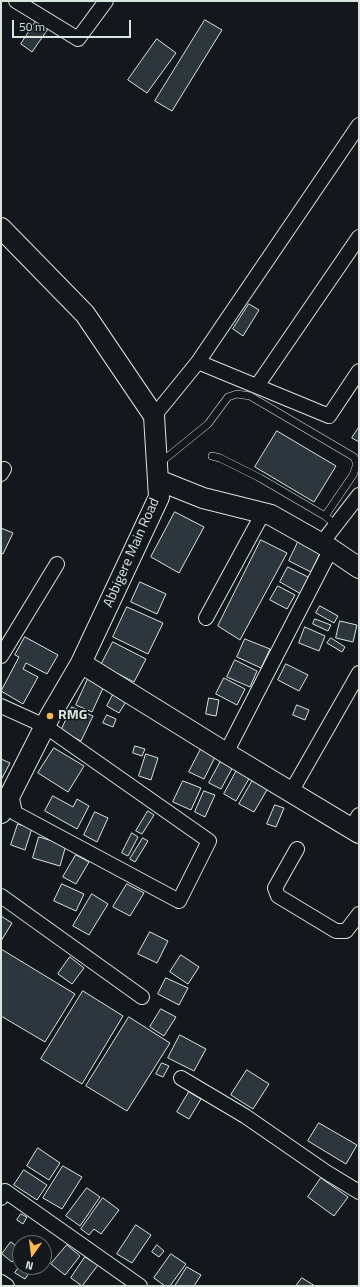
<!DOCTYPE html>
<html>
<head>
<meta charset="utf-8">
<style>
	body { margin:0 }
	#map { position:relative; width:360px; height:1287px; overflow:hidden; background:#14181c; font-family:"Titillium Web",sans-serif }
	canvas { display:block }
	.frame { position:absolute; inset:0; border:2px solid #d8e6dc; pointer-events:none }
	.north { position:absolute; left:12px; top:1235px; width:40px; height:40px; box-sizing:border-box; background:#14181c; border:1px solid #626a69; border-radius:50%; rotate:194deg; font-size:11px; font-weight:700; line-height:16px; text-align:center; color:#d8e6dc }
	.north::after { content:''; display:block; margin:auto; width:14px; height:18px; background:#ffb74d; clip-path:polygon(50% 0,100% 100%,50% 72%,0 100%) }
	.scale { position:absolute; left:12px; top:20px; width:119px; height:18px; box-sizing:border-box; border:2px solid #d8e6dc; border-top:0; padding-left:5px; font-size:12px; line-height:14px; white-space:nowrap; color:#d8e6dc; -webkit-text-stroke:3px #14181c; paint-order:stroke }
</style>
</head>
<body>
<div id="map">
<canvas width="360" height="1287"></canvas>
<div class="frame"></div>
<div class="north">N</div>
<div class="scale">50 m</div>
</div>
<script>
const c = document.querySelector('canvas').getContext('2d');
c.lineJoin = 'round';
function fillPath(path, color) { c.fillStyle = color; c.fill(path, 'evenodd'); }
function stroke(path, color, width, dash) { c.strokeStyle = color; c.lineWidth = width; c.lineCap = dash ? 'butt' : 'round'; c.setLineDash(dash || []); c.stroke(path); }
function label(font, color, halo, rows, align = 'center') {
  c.font = font + ' "Titillium Web",sans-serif'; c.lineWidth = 3; c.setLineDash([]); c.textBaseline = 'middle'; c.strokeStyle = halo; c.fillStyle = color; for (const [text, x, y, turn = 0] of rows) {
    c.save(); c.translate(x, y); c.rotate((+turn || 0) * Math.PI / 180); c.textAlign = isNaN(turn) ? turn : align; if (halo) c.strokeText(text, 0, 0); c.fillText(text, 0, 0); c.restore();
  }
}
const building = new Path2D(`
	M 205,20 L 222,30 L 172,111 L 155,101 Z
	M 36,21 L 48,29 L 32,52 L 21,44 Z
	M 157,39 L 176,53 L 147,93 L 128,80 Z
	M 249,304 L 259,310 L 243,336 L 233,329 Z
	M 359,427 L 359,442 L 352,438 Z
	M 277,431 L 336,466 L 314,502 L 255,467 Z
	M 175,512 L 204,527 L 179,573 L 151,557 Z
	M 1,528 L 13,533 L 3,554 L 1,553 Z
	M 261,540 L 287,553 L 240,640 L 218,626 Z
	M 299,540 L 321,551 L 311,572 L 289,561 Z
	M 288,567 L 310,578 L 301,594 L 280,582 Z
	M 140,582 L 166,594 L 157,614 L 131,602 Z
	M 278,586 L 295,595 L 287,609 L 270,600 Z
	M 320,606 L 338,616 L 334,623 L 316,613 Z
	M 127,607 L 163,623 L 148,654 L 113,637 Z
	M 315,619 L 331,625 L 328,631 L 313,624 Z
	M 340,621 L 357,625 L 353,642 L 336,638 Z
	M 305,627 L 325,636 L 319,651 L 299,643 Z
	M 25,637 L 58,655 L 47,674 L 26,663 L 23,669 L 38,677 L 23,704 L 1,691 L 19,657 L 15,655 Z
	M 331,638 L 345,647 L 342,652 L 327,643 Z
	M 245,639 L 270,649 L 261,668 L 237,657 Z
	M 113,642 L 146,659 L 134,682 L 101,665 Z
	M 235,660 L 257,671 L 250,687 L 227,677 Z
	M 286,664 L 308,675 L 299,691 L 278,680 Z
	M 224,678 L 245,689 L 237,705 L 216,694 Z
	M 88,679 L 104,686 L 92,712 L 76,705 Z
	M 114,693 L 127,700 L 119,713 L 107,706 Z
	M 209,698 L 219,700 L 216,716 L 206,714 Z
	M 297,705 L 309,710 L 305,720 L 293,715 Z
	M 72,707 L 93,716 L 81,741 L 61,731 Z
	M 107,715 L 116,719 L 113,727 L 103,723 Z
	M 135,746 L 145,749 L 142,756 L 133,753 Z
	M 202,747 L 216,755 L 204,779 L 189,772 Z
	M 54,748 L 84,766 L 68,792 L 38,773 Z
	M 146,754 L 158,758 L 151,780 L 139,776 Z
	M 1,759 L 10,763 L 1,780 Z
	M 222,759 L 234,765 L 221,789 L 209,783 Z
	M 237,770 L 250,777 L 236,801 L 224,794 Z
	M 253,780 L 268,788 L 254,812 L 239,804 Z
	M 183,781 L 201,788 L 191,810 L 173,802 Z
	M 204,791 L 215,795 L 205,817 L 195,812 Z
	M 53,796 L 73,807 L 77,799 L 89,806 L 77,829 L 45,811 Z
	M 275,805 L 284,808 L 276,827 L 267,824 Z
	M 148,811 L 154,815 L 142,834 L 136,831 Z
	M 95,812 L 108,818 L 97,842 L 84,835 Z
	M 18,824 L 32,828 L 25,850 L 11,845 Z
	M 132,833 L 138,837 L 128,856 L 122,853 Z
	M 39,837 L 66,845 L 60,866 L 33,858 Z
	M 143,838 L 148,841 L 135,862 L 130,859 Z
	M 76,855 L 89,862 L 76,884 L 63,877 Z
	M 62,884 L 84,894 L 76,911 L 54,901 Z
	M 127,884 L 144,893 L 130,916 L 113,907 Z
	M 92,894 L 108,904 L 89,935 L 73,926 Z
	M 1,916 L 12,923 L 1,941 Z
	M 150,932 L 168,941 L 157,963 L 138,954 Z
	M 1,949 L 75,994 L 45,1042 L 1,1016 Z
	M 181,955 L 199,967 L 188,984 L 170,972 Z
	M 70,957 L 84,968 L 72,984 L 58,974 Z
	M 166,978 L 188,988 L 179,1005 L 158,994 Z
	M 83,991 L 123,1016 L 82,1084 L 41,1059 Z
	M 161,1009 L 176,1017 L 164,1036 L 150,1027 Z
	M 129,1017 L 170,1043 L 127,1111 L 86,1086 Z
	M 180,1035 L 206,1049 L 194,1071 L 168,1058 Z
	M 162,1063 L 169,1066 L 163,1077 L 156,1074 Z
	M 247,1070 L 269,1084 L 253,1109 L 231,1095 Z
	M 189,1092 L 201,1099 L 189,1119 L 177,1112 Z
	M 319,1123 L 357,1145 L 346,1164 L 308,1141 Z
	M 38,1148 L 60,1163 L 49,1180 L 27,1166 Z
	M 63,1166 L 82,1177 L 62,1209 L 43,1198 Z
	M 24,1170 L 47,1185 L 37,1200 L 14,1185 Z
	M 321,1178 L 348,1197 L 334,1216 L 308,1197 Z
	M 87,1188 L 100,1197 L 80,1226 L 66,1216 Z
	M 103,1198 L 119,1210 L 101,1234 L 94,1229 L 89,1235 L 81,1229 Z
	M 21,1214 L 27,1217 L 23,1224 L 17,1220 Z
	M 136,1225 L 151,1235 L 132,1263 L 117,1254 Z
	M 11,1242 L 20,1249 L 20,1253 L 12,1262 L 2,1254 Z
	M 67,1245 L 80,1256 L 65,1275 L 51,1264 Z
	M 157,1245 L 164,1251 L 159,1257 L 152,1252 Z
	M 171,1254 L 186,1264 L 170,1286 L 165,1286 L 154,1278 Z
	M 85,1257 L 98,1265 L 82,1286 L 71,1278 Z
	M 20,1265 L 20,1267 L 33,1267 L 25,1279 L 15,1273 Z
	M 187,1267 L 201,1275 L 194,1286 L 175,1286 Z
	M 302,1278 L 315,1286 L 296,1286 Z`);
fillPath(building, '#2c363c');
stroke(building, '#d8e6dc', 1);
const lane = new Path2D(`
	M 212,456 L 220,458 L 260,478 L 325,516
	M 160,463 L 208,424 L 228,397 L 237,394 L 250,396 L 354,457 L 357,464 L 353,475 L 325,516 L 336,525`);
const street = new Path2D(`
	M 16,1 L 78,39 L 106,1
	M 198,362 L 329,416 L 359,371
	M 257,386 L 359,237
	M 154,416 L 198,362 L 359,125
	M 1,474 L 4,469
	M 321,544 L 359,495
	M 206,618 L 263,513
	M 1,656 L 57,564
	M 1,706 L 45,726 L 209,841 L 179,901 L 15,813 L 11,794
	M 226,753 L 331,549
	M 291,792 L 359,673
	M 351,828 L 359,815
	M 297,849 L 275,888 L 278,896 L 336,931 L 346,931 L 359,914
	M 1,896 L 142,997
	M 181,1078 L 245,1116 L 326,1172 L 359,1192
	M 1,1198 L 5,1191 L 140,1286
	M 1,1282 L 7,1286`);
const secondary = new Path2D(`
	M 1,228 L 85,314 L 154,416 L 159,497 L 81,663 L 50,716 L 1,813
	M 158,480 L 203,498 L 271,515 L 331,549 L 359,568
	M 81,663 L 226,753 L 359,833`);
stroke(lane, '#d8e6dc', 8);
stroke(street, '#d8e6dc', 16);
stroke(secondary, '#d8e6dc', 22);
stroke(lane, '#14181c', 7);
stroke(street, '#14181c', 14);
stroke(secondary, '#14181c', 20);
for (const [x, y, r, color] of [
	[50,716,4,"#ffb74d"]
]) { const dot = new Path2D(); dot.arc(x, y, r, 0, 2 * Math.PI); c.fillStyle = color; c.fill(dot); stroke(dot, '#14181c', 1.5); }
label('14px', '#d8e6dc', '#14181c', [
	["Abbigere Main Road",132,553,-66]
]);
label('bold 14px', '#d8e6dc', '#14181c', [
	["RMG",58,716]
], 'left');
</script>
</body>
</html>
